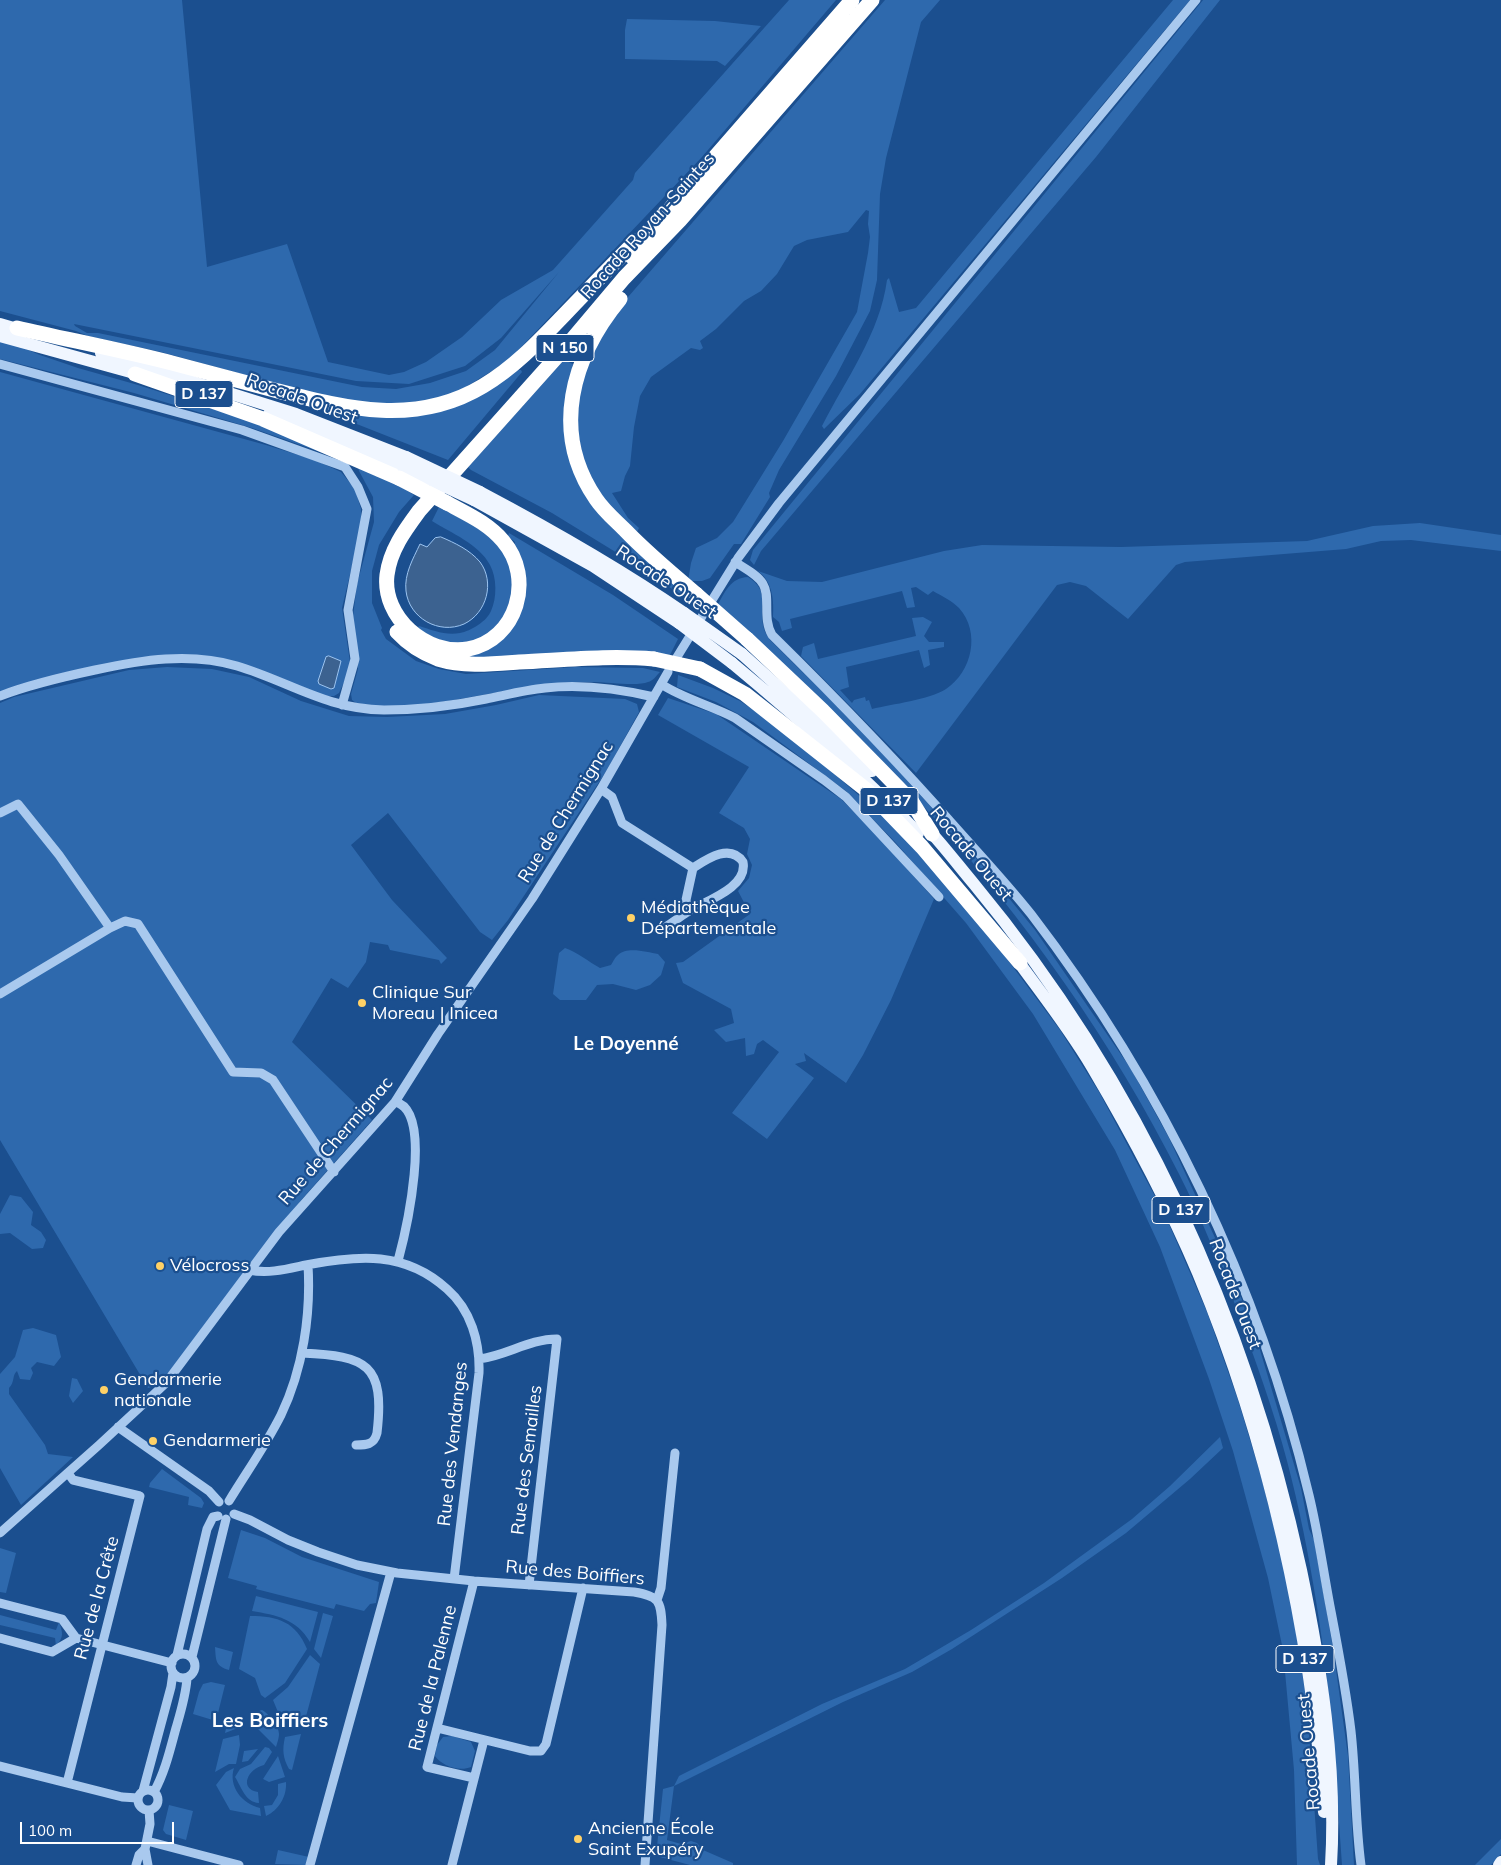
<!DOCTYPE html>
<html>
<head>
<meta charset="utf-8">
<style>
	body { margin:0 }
	#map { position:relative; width:1501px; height:1865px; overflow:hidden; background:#1b4f8f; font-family:Mulish,sans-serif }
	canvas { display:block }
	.scale { position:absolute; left:20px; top:1822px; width:154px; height:22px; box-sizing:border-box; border:2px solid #fff; border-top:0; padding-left:6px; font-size:15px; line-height:18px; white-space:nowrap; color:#fff; -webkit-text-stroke:4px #1b4f8f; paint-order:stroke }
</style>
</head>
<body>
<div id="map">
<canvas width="1501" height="1865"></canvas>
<div class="scale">100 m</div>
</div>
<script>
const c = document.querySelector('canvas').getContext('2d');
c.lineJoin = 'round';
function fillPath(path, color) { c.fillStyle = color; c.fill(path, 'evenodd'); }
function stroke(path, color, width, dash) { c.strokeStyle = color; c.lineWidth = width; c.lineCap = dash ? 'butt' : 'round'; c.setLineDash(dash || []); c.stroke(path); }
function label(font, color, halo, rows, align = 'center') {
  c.font = font + ' Mulish,sans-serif'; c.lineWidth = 4.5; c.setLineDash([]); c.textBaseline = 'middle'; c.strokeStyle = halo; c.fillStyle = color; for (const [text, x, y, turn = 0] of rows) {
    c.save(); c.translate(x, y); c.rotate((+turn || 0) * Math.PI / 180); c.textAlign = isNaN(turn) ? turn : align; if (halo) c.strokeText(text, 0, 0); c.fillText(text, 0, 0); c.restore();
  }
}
fillPath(new Path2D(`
	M 0,0 L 182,0 L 207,267 L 287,244 L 328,362 L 389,375 L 404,372 L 426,362 L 462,337 L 501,300 L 553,270 L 633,180 L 635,173 L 789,0 L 836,0 L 702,157 L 508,361 L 456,393 L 439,399 L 391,406 L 341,401 L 161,352 L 88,336 L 76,331 L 0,311 ZM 559,272 L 495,350 L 466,371 L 430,383 L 396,389 L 362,387 L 98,333 L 87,333 L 75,326 L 74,324 L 356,381 L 409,384 L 465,366 L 501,338 Z
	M 885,0 L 940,0 L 921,22 L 886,158 L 880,194 L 877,280 L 870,311 L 836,376 L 779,470 L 769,493 L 770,497 L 741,544 L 734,544 L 710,578 L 702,581 L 688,581 L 691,563 L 696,548 L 717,538 L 733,522 L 783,441 L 857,312 L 868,253 L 870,237 L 868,224 L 869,211 L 866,210 L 848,232 L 807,240 L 794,246 L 777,274 L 761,291 L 744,301 L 716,329 L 700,341 L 703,348 L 700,350 L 691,348 L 651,377 L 640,396 L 634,427 L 630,466 L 625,476 L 621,491 L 612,493 L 628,518 L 639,528 L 636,534 L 611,510 L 585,467 L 579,438 L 576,411 L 588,358 L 622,304 Z
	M 1173,0 L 1190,0 L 860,394 L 824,429 L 822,426 C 846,379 880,333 887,280 L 889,278 L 899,312 L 916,308 Z
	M 1203,0 L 1220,0 L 1096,157 L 761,551 L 754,565 L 750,560 L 753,550 Z
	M 627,19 L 715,21 L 761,26 L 725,66 L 717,61 L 625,59 L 625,30 Z
	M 0,341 L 19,346 L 40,355 L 78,368 L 138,385 L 261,424 L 346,461 L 252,428 L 134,393 L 0,359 Z
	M 564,360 L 573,364 L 567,394 L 576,467 L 697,604 L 695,606 L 653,575 L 552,513 L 471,470 L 468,467 Z
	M 515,370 L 521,370 L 522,372 L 448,460 L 344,419 L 333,410 L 399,415 Z
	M 0,372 L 266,445 L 315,460 L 341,472 L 355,489 L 361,509 L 361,528 L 342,608 L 350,662 L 346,678 L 339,693 L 334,696 L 327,696 L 190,655 L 0,692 Z
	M 358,467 L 398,485 L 414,495 L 399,512 L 379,545 L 372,571 L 372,603 L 382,628 L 381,630 L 386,639 L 416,661 L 439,669 L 466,674 L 575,667 L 643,668 L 660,672 C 656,676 653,681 648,682 C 636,687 603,681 588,682 C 522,682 460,704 394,707 C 382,707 369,705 356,703 L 352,700 L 351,694 L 358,669 L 353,616 L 357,584 L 374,522 L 373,497 L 359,471 Z
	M 439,507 C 462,519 486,530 502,551 C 526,583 506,641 464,644 C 447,645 432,636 416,630 L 419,626 C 432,630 446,636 460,633 C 471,631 487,621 491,611 C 497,598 497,578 490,565 C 479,544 451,533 432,521 Z
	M 1420,523 L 1501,535 L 1501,551 L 1411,540 L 1381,541 L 1346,549 L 1185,562 L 1176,565 L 1128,619 L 1086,586 L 1070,582 L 1057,585 L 916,773 L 801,656 L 803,647 L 814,643 L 818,659 L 916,636 L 912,618 L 923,617 L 932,622 L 924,636 L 929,642 L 944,642 L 944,647 L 928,650 L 930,665 L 924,668 L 919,650 L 846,667 L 849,687 L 840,690 L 852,703 L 854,700 L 865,697 L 866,701 L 869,700 L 872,709 C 892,704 929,700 946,689 C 972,672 981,632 959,608 C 952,601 942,596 933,591 L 928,595 L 916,587 L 911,588 L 915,607 L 907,608 L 902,591 L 790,619 L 792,628 L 782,631 L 779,622 L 773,617 C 774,601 773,582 758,571 L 787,581 L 822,582 L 944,551 L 982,545 L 1121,547 L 1307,541 L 1373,526 Z
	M 509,533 L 613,595 L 678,639 L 669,657 L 461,660 L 509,629 L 515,542 L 508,536 Z
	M 748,577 C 771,591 758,608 764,629 C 765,633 768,637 770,640 L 869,738 L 967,847 L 1035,930 L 1131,1069 L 1169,1138 L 1216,1240 L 1252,1323 L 1301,1488 L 1309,1529 L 1314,1540 L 1333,1648 L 1348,1756 L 1354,1865 L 1342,1865 C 1339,1826 1337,1787 1334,1748 C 1326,1654 1311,1552 1287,1461 C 1274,1411 1256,1363 1239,1315 C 1221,1267 1202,1219 1179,1174 C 1114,1044 1023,916 926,809 C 861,737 788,672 717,606 C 725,592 730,578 748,577 Z
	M 167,667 L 212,669 L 249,677 L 301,701 L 349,716 L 387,717 L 445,714 L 496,705 L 539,695 L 625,699 L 637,704 L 639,712 L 607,770 L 508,920 L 492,940 L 480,932 L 388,813 L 351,845 L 392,900 L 447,958 L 441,964 L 439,960 L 390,950 L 388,945 L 370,942 L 366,962 L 348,988 L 331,978 L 292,1042 L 372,1120 L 302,1199 L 166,1383 L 148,1388 L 0,1140 L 0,703 L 14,697 L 129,670 Z
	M 678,675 L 713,688 L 740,701 L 764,717 L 818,760 L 899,830 L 975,916 L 1060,1030 L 1099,1092 L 1165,1215 L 1207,1312 L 1238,1400 L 1260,1473 L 1288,1580 L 1307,1704 L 1318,1859 L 1320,1865 L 1297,1865 L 1294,1770 L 1283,1650 L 1268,1578 L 1233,1451 L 1209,1379 L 1160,1247 L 1115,1150 L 1033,1014 L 966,923 L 896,843 L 846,791 L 753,722 L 716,702 L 677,687 Z
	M 668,698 L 716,714 L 841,799 L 877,835 L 934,899 L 891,1000 L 863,1055 L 846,1083 L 804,1053 L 806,1061 L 795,1064 L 814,1078 L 767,1139 L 732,1113 L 779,1052 L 763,1040 L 757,1044 L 754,1054 L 746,1056 L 745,1038 L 726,1042 L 714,1030 L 734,1023 L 731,1009 L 683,983 L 676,963 L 683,962 L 750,914 L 738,891 L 749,878 L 752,865 L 747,854 L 750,839 L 744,828 L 719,813 L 749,767 L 658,715 Z
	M 565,948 C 577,952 589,962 600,968 L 611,965 C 613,962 615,957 618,955 C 627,946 647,952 658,954 L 665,962 L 661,975 L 650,985 L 636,990 L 613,984 L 597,985 L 586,1000 L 560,1000 L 553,994 L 559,953 Z
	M 10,1195 L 21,1197 L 33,1212 L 31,1225 L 41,1232 L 46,1240 L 43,1248 L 32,1249 L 10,1233 L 0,1234 L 0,1214 Z
	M 33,1328 L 56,1335 L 61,1357 L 54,1366 L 37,1362 L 31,1368 L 33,1373 L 30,1380 L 20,1379 L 17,1371 C 12,1375 15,1382 9,1388 L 9,1394 L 45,1445 L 48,1454 L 73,1457 L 21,1505 L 0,1468 L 0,1374 L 15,1357 L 23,1330 Z
	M 72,1378 L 77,1379 L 83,1391 L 73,1403 L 69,1396 Z
	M 1220,1437 L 1223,1448 L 1190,1479 L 1126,1533 L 1062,1578 L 952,1649 L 912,1672 L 843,1702 L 674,1786 L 667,1840 L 681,1844 L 691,1841 L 697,1843 L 703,1850 L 733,1863 L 733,1865 L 690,1865 L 656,1856 L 663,1789 L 674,1786 L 679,1776 L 822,1704 L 905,1669 L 971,1630 L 1044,1583 L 1132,1519 L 1170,1486 Z
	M 162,1469 L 201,1498 L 204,1503 L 202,1508 L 188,1505 L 189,1497 L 149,1487 L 150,1483 Z
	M 241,1530 L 265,1538 L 302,1557 L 379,1582 L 376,1603 L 370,1604 L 364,1611 L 336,1604 L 334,1609 L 256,1589 L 257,1586 L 228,1578 Z
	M 0,1548 L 16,1553 L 6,1593 L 0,1592 Z
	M 256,1596 L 318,1612 L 310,1642 C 297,1619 276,1615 252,1611 Z
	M 323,1613 L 333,1616 L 321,1658 L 314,1649 Z
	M 0,1615 L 56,1630 L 59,1622 C 63,1633 64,1637 56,1646 L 55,1638 L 0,1625 Z
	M 250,1616 C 278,1616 296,1622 307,1649 L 285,1683 L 265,1698 L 261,1695 L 255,1678 L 239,1669 Z
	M 215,1647 L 233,1652 L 229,1670 C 215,1666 216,1660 215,1647 Z
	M 310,1655 L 320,1664 L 304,1724 L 280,1717 L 273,1700 L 288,1687 Z
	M 211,1682 L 225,1685 L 216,1721 L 193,1714 L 199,1692 L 203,1684 Z
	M 262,1710 C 269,1714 279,1726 279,1734 C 279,1738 277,1744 276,1747 L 256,1727 L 256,1712 Z
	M 229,1715 L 236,1722 L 238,1728 L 225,1733 Z
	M 301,1734 L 292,1770 L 289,1769 C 283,1758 282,1750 285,1737 Z
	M 239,1735 L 240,1745 L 236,1764 L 229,1764 L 215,1772 L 223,1739 Z
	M 452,1736 L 471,1742 L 475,1751 L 471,1767 C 459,1772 442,1766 435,1756 L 437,1745 L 443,1737 Z
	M 265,1747 L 269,1748 L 272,1752 L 264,1765 C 247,1769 239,1789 258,1792 L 259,1803 C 245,1802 242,1788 235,1777 L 240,1769 L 251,1764 Z
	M 258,1749 L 248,1761 L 242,1762 L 244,1751 Z
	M 278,1756 L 285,1777 L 269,1782 L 263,1779 Z
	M 234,1768 C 228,1786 242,1804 260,1808 L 261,1816 L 230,1810 L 216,1785 L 226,1772 Z
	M 286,1782 C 287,1796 279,1810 266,1816 L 264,1806 L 272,1805 L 278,1795 L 278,1784 Z
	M 169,1805 L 193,1811 L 186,1840 L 166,1834 L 163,1830 Z
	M 1501,1839 L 1501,1854 L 1491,1865 L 1475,1865 Z
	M 278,1850 L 309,1857 L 307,1865 L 275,1864 Z`), '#2e69ad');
const water = new Path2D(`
	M 441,537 C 455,543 470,550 480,562 C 495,582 487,613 464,624 C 439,635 409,618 406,591 C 404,574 413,559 420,544 L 427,547 L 435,538 Z
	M 329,656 L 341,661 L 334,688 L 331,689 L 319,684 L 318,681 L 326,657 Z`);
fillPath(water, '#3c6290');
stroke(water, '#9cc4f0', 1);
stroke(new Path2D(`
	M 0,364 L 242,430 L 345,467 L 358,487 L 367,509 L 348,610 L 355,659 L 342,705
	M 735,562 C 744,568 758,575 763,584 C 771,597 762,618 772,635 C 836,698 898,762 957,829 C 982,857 1008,885 1031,914 C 1163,1086 1259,1285 1309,1495 C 1318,1532 1323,1569 1330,1606 C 1338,1648 1346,1689 1351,1731 C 1356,1776 1355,1821 1361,1865
	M 677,657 L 738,558 L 779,503 L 1196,0
	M 661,684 C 684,699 710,705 735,718 L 824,780 L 846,797 L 939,897
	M 0,696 C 31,684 62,677 95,670 C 141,660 190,652 237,666 C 290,682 326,709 384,710 C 419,710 452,706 486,699 C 506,695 525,690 545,688 C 580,684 620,689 654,697
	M 601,789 L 612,797 L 622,823 L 693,868 C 707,859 730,843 743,862 C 748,888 705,901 687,912 C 680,917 672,923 664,928
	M 0,813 L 18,804 L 59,855 L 110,928
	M 688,912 L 686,900 L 693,868
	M 0,994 L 110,928 L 125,921 L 138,924 L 233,1072 L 261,1073 L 273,1080 L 334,1172
	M 395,1102 C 435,1110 405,1235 398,1261
	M 249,1270 C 269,1274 287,1269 306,1265 C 359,1255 405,1251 447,1289 C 471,1310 480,1342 479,1373 L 454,1579
	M 302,1353 C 367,1356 385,1364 377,1433 C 374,1445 366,1445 356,1445
	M 479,1359 C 506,1356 529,1339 557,1339 L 529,1585
	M 118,1427 L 209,1491 L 219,1502
	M 229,1501 C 246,1473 266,1445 281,1415 C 303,1369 311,1315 308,1265
	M 234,1514 L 250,1520 L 288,1540 L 318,1552 L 357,1565 L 397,1573 L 474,1581 L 634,1592 C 659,1596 661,1601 662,1625 L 645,1865
	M 0,1533 L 99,1445 L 166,1383 L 279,1232 L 395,1102 L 438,1034 L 532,899 L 601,789 L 668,672
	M 657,1600 L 661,1588 L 675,1453
	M 0,1603 L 62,1619 L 76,1638 L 172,1663
	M 0,1638 L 52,1652 L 76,1638
	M171 1666a12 12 0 1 1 24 0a12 12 0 1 1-24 0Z
	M 177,1655 L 207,1529 L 213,1517 L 218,1516
	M 192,1657 L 226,1519
	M 437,1728 L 530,1751 L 541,1751 L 546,1744 L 583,1588
	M 0,1766 L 122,1797 L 138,1798
	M 474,1778 L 427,1767 L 474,1581
	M 67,1783 L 140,1496 L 73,1480 L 68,1473
	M138 1800a10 10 0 1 1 20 0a10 10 0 1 1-20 0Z
	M 143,1791 L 171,1687 L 173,1673
	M 154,1792 C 165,1772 170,1750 176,1728 C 181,1711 186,1695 187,1678
	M 147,1841 L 239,1865
	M 136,1865 L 139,1855 L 145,1849
	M 148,1865 L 145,1849 L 150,1824 L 149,1810
	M 310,1865 L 391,1572
	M 452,1865 L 484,1740`), '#a9c9ee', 9);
stroke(new Path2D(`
	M 0,324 L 24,331
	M 0,336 L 145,376
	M 101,353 L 296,414 L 406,457
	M 269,414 L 403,467
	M 480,492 C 550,529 619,568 684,613
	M 474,500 L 593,566 L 679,623
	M 742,654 L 872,771
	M 732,663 C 797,717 860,772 918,833
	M 926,827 C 943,845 958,865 974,884 C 1139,1083 1246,1317 1301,1570 C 1321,1666 1337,1766 1331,1865
	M 1015,957 C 1041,993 1069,1028 1092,1067 C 1131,1133 1168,1202 1198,1273 C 1268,1441 1311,1631 1324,1812
	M 1499,1865 L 1501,1862`), '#f0f6ff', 12);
stroke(new Path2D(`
	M 632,257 L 675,203 L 852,0
	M 620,299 C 572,357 550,432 596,499 C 604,511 615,520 625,530 C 647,553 671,573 696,594
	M 17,328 C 69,340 121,350 172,363 C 206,372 240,381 274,390 C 345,408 415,427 483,386 C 515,367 540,340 565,314 C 588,290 612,265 636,241
	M 135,374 L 263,419 L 399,478
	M 447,503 C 467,514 488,523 503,541 C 535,578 517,640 468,649 C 426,656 382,617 387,575 C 390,550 405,530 419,511 L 570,342 L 624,278 L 680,220 L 872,0
	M 397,632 C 409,645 422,653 438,659 C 464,667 492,664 519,662 C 563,660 609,655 654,659
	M 747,639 L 823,711 L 879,768 L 912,802 L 932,834
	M 700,669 L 745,694 L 869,792 L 922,847 L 1020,963`), '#fff', 15);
stroke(new Path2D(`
	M 406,457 L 480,492
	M 403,467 L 474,500
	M 684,613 L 742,654
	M 679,623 L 732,663`), '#f0f6ff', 12);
stroke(new Path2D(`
	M 399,478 L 447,503
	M 696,594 L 747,639
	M 654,659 L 700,669`), '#fff', 15);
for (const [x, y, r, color] of [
	[631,918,5,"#ffd166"],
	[362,1003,5,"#ffd166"],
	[160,1266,5,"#ffd166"],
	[104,1390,5,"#ffd166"],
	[153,1441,5,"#ffd166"],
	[578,1839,5,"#ffd166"]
]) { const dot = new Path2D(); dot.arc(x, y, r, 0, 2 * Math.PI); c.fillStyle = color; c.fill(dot); stroke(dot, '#1b4f8f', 2); }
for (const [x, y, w] of [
	[565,348,58],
	[204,394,58],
	[889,801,58],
	[1181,1210,58],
	[1305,1659,58]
]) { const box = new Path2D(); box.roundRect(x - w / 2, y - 13.5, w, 27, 4); c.fillStyle = '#1b4f8f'; c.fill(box); stroke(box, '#fff', 1); }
label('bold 16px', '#fff', null, [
	["N 150",565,348],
	["D 137",204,394],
	["D 137",889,801],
	["D 137",1181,1210],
	["D 137",1305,1659]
]);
label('18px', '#fff', '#1b4f8f', [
	["Rocade Royan-Saintes",648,226,-48],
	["Rocade Ouest",302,399,20],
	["Rocade Ouest",666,582,34],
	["Rue de Chermignac",566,812,-58],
	["Rocade Ouest",971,854,50],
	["Rue de Chermignac",336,1141,-49],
	["Rocade Ouest",1235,1294,69],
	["Rue des Vendanges",453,1444,-84],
	["Rue des Semailles",527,1460,-83],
	["Rue des Boiffiers",575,1573,5],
	["Rue de la Crête",97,1598,-75],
	["Rue de la Palenne",433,1678,-76],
	["Rocade Ouest",1309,1752,-95]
]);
label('18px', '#fff', '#1b4f8f', [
	["Médiathèque",641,908],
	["Départementale",641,929],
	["Clinique Sur",372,993],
	["Moreau | Inicea",372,1014],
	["Vélocross",170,1266],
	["Gendarmerie",114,1380],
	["nationale",114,1401],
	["Gendarmerie",163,1441],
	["Ancienne École",588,1829],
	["Saint Exupéry",588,1850]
], 'left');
label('bold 19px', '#fff', '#1b4f8f', [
	["Le Doyenné",626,1044]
]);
label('bold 20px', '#fff', '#1b4f8f', [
	["Les Boiffiers",270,1721]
]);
</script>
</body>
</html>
